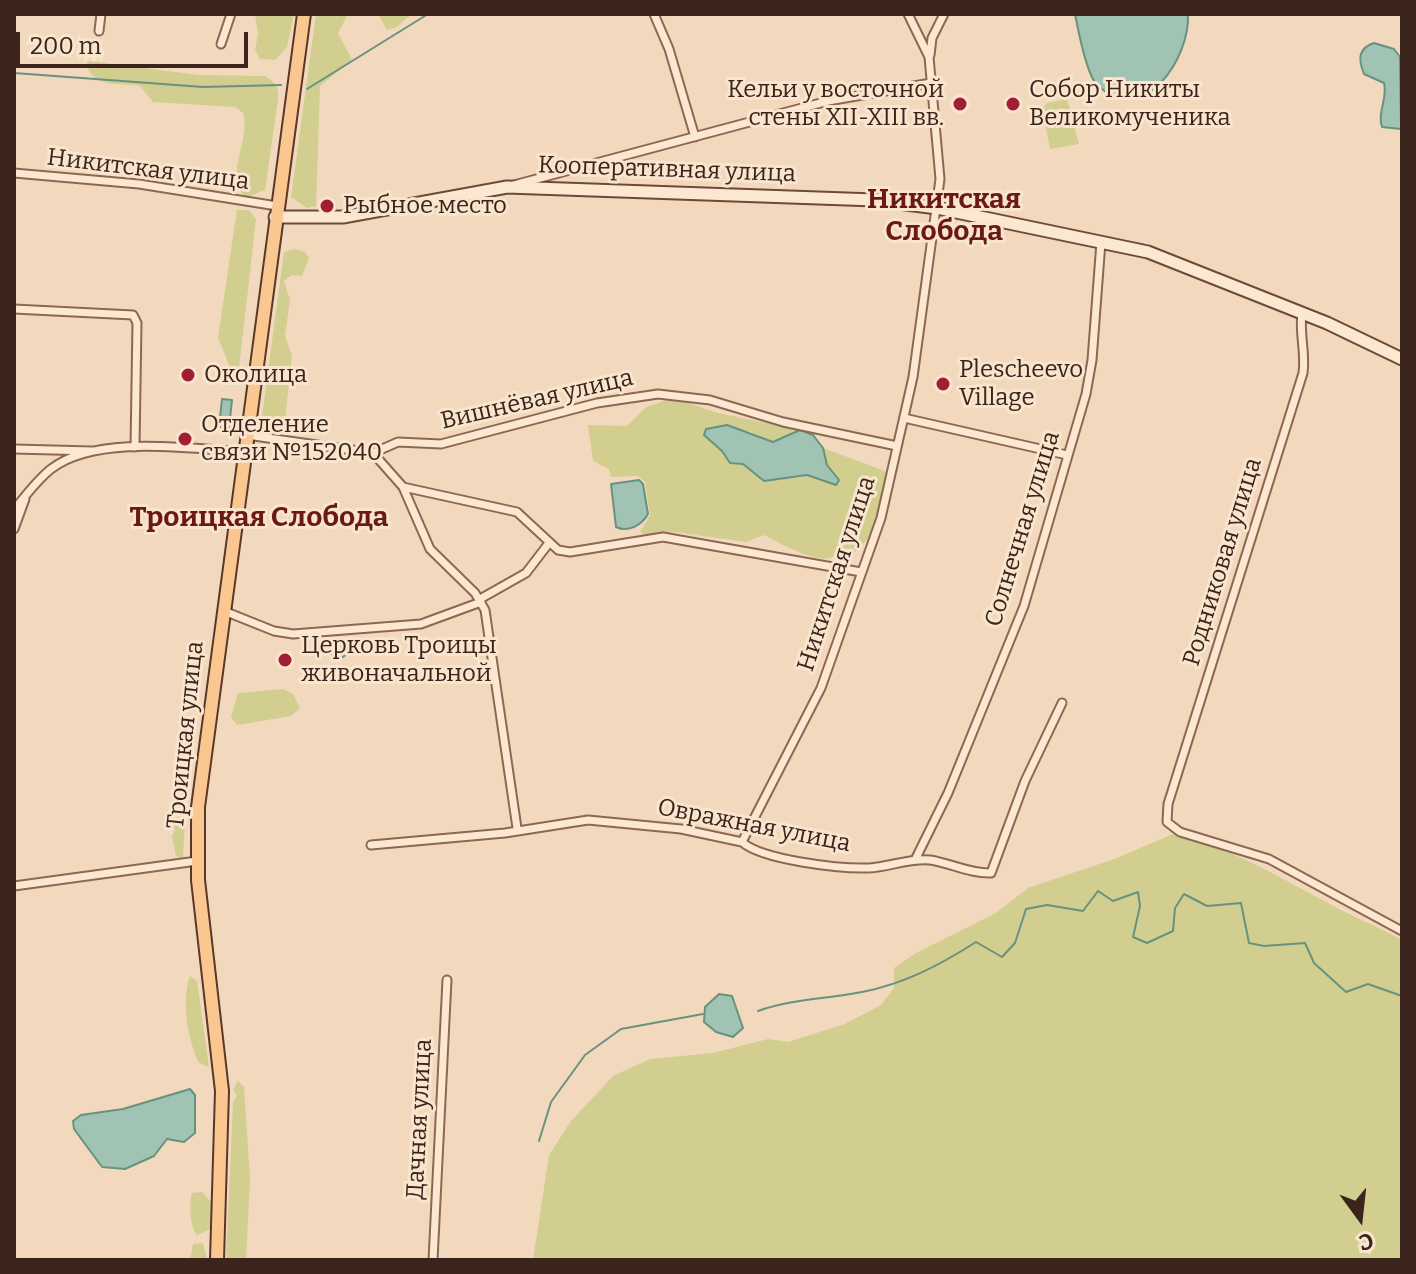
<!DOCTYPE html>
<html>
<head>
<meta charset="utf-8">
<style>
	body { margin:0 }
	#map { position:relative; width:1416px; height:1274px; overflow:hidden; background:#f2d9bd; font-family:Bitter,serif }
	canvas { display:block }
	.frame { position:absolute; inset:0; border:16px solid #3a241b; pointer-events:none }
	.north { position:absolute; left:1320px; top:1178px; width:80px; height:80px; -webkit-text-stroke:6px #f9e5cd; paint-order:stroke; rotate:165deg; font-size:22px; font-weight:700; line-height:32px; text-align:center; color:#3a241b }
	.north::after { content:''; display:block; margin:auto; width:28px; height:36px; background:#3a241b; clip-path:polygon(50% 0,100% 100%,50% 72%,0 100%) }
	.scale { position:absolute; left:16px; top:32px; width:232px; height:36px; box-sizing:border-box; border:4px solid #3a241b; border-top:0; padding-left:10px; font-size:24px; line-height:28px; white-space:nowrap; color:#3a241b; -webkit-text-stroke:6px #f9e5cd; paint-order:stroke }
</style>
</head>
<body>
<div id="map">
<canvas width="1416" height="1274"></canvas>
<div class="frame"></div>
<div class="north">С</div>
<div class="scale">200 m</div>
</div>
<script>
const c = document.querySelector('canvas').getContext('2d');
c.lineJoin = 'round';
function fillPath(path, color) { c.fillStyle = color; c.fill(path, 'evenodd'); }
function stroke(path, color, width, dash) { c.strokeStyle = color; c.lineWidth = width; c.lineCap = dash ? 'butt' : 'round'; c.setLineDash(dash || []); c.stroke(path); }
function label(font, color, halo, rows, align = 'center') {
  c.font = font + ' Bitter,serif'; c.lineWidth = 6; c.setLineDash([]); c.textBaseline = 'middle'; c.strokeStyle = halo; c.fillStyle = color; for (const [text, x, y, turn = 0] of rows) {
    c.save(); c.translate(x, y); c.rotate((+turn || 0) * Math.PI / 180); c.textAlign = isNaN(turn) ? turn : align; if (halo) c.strokeText(text, 0, 0); c.fillText(text, 0, 0); c.restore();
  }
}
fillPath(new Path2D(`
	M 255,14 L 294,14 L 287,47 L 275,60 L 260,59 L 255,50 L 258,34 Z
	M 316,14 L 348,14 L 338,33 L 352,60 L 320,86 L 316,206 L 307,208 L 291,197 Z
	M 378,14 L 411,14 L 397,27 L 387,30 Z
	M 88,61 L 199,75 L 265,76 C 275,82 279,87 278,99 L 265,190 L 247,197 C 222,180 251,142 243,113 L 235,107 L 153,102 L 140,86 C 119,82 97,89 86,66 Z
	M 1067,99 L 1079,144 L 1050,149 L 1042,108 L 1047,103 Z
	M 237,210 L 249,210 L 256,219 L 239,368 L 229,365 L 218,337 Z
	M 294,249 L 305,252 L 309,258 L 302,276 L 292,275 L 284,281 L 290,300 L 285,336 L 292,355 L 285,420 L 268,431 L 262,427 L 262,416 L 284,252 Z
	M 673,398 L 718,413 L 800,430 L 773,442 L 749,431 L 722,451 L 730,462 L 742,464 L 764,481 L 811,476 L 827,465 L 823,448 L 885,471 L 888,478 L 871,536 L 852,555 L 846,548 C 837,550 837,555 830,558 C 816,563 776,542 764,535 L 746,542 L 674,532 L 646,535 L 640,532 L 650,515 L 645,482 L 638,476 L 611,477 L 609,469 L 593,461 L 588,425 L 627,426 L 646,407 Z
	M 283,689 L 293,694 L 300,708 L 291,716 L 237,725 L 231,717 L 238,693 Z
	M 180,819 L 185,821 L 183,859 L 176,856 L 172,836 L 175,830 L 170,821 Z
	M 1173,834 C 1230,847 1279,877 1330,904 C 1353,917 1379,927 1402,940 L 1402,1260 L 533,1260 L 549,1155 L 571,1121 L 613,1076 L 650,1059 L 713,1053 L 768,1039 L 788,1042 L 845,1024 L 881,1005 L 894,988 L 894,968 L 916,953 L 996,913 L 1028,888 L 1117,858 Z
	M 190,976 L 197,981 L 209,1067 L 199,1063 C 188,1041 181,1000 190,976 Z
	M 238,1081 L 244,1087 L 250,1179 L 246,1260 L 226,1260 L 233,1102 L 237,1096 L 233,1089 Z
	M 202,1192 L 212,1203 L 211,1229 L 197,1235 C 190,1227 189,1203 192,1193 Z
	M 203,1243 L 207,1260 L 190,1260 L 193,1244 Z`), '#d1ce90');
const water = new Path2D(`
	M 1075,14 L 1188,14 C 1190,59 1144,128 1097,85 C 1086,74 1078,29 1075,14 Z
	M 1374,43 L 1394,49 L 1400,57 L 1401,129 L 1382,127 C 1377,112 1388,99 1384,83 L 1364,74 C 1358,59 1358,48 1374,43 Z
	M 222,399 L 232,400 L 229,428 L 219,427 Z
	M 727,425 L 773,442 L 800,430 L 813,435 L 823,448 L 827,465 L 839,480 L 836,485 L 807,475 L 764,481 L 743,464 L 730,463 L 722,451 L 704,435 L 706,429 Z
	M 639,480 L 643,484 L 648,514 C 642,525 628,533 616,527 L 611,484 Z
	M330 649a9 9 0 1 1 18 0a9 9 0 1 1-18 0Z
	M 719,994 L 732,996 L 743,1028 L 733,1037 L 716,1032 L 704,1022 L 705,1007 Z
	M 190,1089 L 195,1095 L 195,1133 L 184,1142 L 167,1139 L 154,1156 L 125,1169 L 102,1167 L 74,1129 L 73,1121 L 81,1115 L 123,1109 Z`);
fillPath(water, '#a1c3b3');
stroke(water, '#689280', 2);
stroke(new Path2D(`
	M 14,73 L 203,87 L 281,85
	M 307,89 L 428,14
	M 758,1011 C 792,999 827,999 862,992 C 904,984 940,965 976,942 L 1002,957 L 1015,943 L 1026,909 L 1047,905 L 1083,911 L 1098,891 L 1113,901 L 1138,892 L 1140,906 L 1133,937 L 1147,943 L 1173,931 L 1175,908 L 1184,894 L 1207,906 L 1241,903 L 1249,943 L 1264,946 L 1305,943 L 1314,963 L 1346,992 L 1368,984 L 1402,996
	M 539,1141 L 551,1102 L 585,1055 L 621,1029 L 703,1014`), '#689280', 2);
const street = new Path2D(`
	M 654,14 L 669,49 L 695,137
	M 99,31 L 101,14
	M 221,44 L 231,14
	M 930,55 L 932,38 L 944,14
	M 14,173 L 139,184 L 277,206
	M 514,185 L 828,101 L 931,83
	M 14,309 L 133,315 L 137,323 L 135,447
	M 1302,313 C 1299,334 1306,352 1303,373 L 1168,804 L 1167,822 L 1180,832 L 1269,859 L 1402,931
	M 904,418 L 1067,455
	M 247,435 L 373,453 L 403,487 L 430,549 L 475,593 L 485,610 L 517,828
	M 14,449 L 92,451
	M 373,453 L 398,442 L 441,444 L 597,403 L 658,394 L 710,400 L 783,422 L 897,446
	M 403,487 L 517,512 L 558,550 L 570,552 L 663,537 L 861,572
	M 14,510 C 26,495 37,480 51,469 C 96,434 192,449 245,452
	M 14,529 L 25,499
	M 480,599 L 526,573 L 549,543
	M 224,611 L 274,631 L 293,634 L 421,624 L 481,602
	M 742,842 L 821,688 L 881,518 L 913,377 L 940,179 L 929,57 L 908,14
	M 371,845 L 505,833 L 588,820 L 681,829 L 742,842 C 762,860 840,869 869,868 C 889,867 909,858 930,860 C 950,863 971,874 991,873 L 1025,781 L 1062,703
	M 915,860 L 948,793 L 1024,606 L 1086,394 L 1092,360 L 1101,242
	M 14,886 L 197,861
	M 433,1260 L 447,980`);
const secondary = new Path2D(`
	M 275,217 L 343,217 L 507,187 L 875,200 L 937,208 L 1148,252 L 1327,323 L 1402,359`);
const primary = new Path2D(`
	M 217,1260 L 222,1091 L 198,880 L 198,807 L 304,14`);
stroke(street, '#8c6854', 11);
stroke(secondary, '#6d4938', 15);
stroke(primary, '#593729', 16);
stroke(street, '#fce8d1', 7);
stroke(secondary, '#fce8d1', 11);
stroke(primary, '#fac790', 12);
for (const [x, y, r, color] of [
	[960,104,8,"#a11e35"],
	[1013,104,8,"#a11e35"],
	[327,206,8,"#a11e35"],
	[188,375,8,"#a11e35"],
	[943,384,8,"#a11e35"],
	[185,439,8,"#a11e35"],
	[285,660,8,"#a11e35"]
]) { const dot = new Path2D(); dot.arc(x, y, r, 0, 2 * Math.PI); c.fillStyle = color; c.fill(dot); stroke(dot, '#f9e5cd', 3); }
label('24px', '#3a241b', '#f9e5cd', [
	["Кельи у восточной",944,90,"right"],
	["стены XII-XIII вв.",944,118,"right"],
	["Собор Никиты",1029,90],
	["Великомученика",1029,118],
	["Рыбное место",343,206],
	["Plescheevo",959,370],
	["Village",959,398],
	["Околица",204,375],
	["Отделение",201,425],
	["связи №152040",201,453],
	["Церковь Троицы",301,646],
	["живоначальной",301,674]
], 'left');
label('24px', '#3a241b', '#f9e5cd', [
	["Никитская улица",148,170,7],
	["Кооперативная улица",667,170,2],
	["Вишнёвая улица",537,400,-13],
	["Солнечная улица",1023,529,-73],
	["Родниковая улица",1223,562,-73],
	["Никитская улица",837,574,-72],
	["Троицкая улица",186,735,-84],
	["Овражная улица",754,826,11],
	["Дачная улица",420,1119,-87]
]);
label('bold 28px', '#6b1915', '#f9e5cd', [
	["Никитская",944,200],
	["Слобода",944,232],
	["Троицкая Слобода",259,518]
]);
</script>
</body>
</html>
